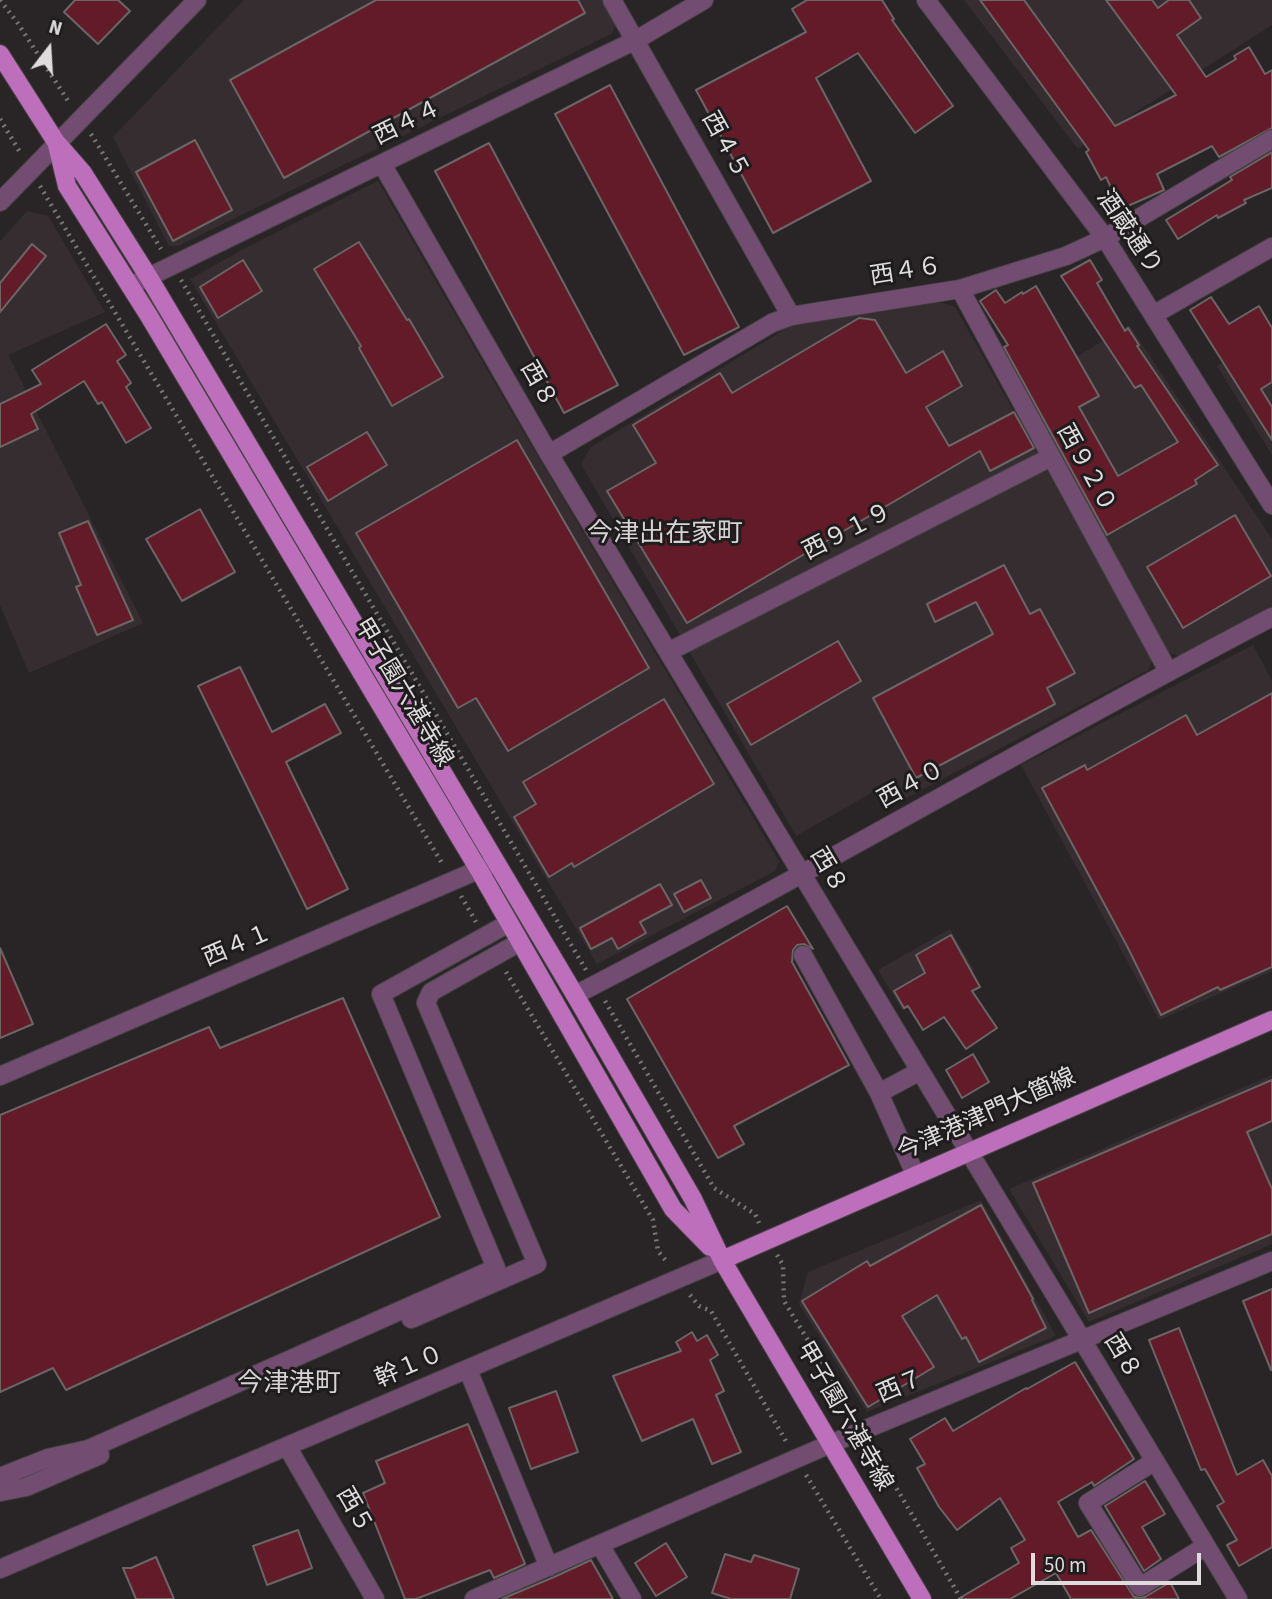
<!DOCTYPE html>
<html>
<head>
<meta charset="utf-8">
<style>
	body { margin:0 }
	#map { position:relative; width:1272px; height:1599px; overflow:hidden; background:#292527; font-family:"Source Sans 3",sans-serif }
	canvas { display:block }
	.north { position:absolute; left:14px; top:14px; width:70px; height:70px; -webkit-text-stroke:5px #1f1c1d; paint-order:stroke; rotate:17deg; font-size:19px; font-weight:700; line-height:28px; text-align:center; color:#dedcdd }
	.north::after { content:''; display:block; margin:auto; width:24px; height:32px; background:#dedcdd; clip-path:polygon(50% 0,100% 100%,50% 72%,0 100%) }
	.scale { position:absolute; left:1031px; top:1553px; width:170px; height:32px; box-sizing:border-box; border:4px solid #dedcdd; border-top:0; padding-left:9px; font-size:21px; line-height:24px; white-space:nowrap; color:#dedcdd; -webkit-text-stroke:5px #1f1c1d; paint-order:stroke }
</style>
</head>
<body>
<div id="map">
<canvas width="1272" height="1599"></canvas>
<div class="north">N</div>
<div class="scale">50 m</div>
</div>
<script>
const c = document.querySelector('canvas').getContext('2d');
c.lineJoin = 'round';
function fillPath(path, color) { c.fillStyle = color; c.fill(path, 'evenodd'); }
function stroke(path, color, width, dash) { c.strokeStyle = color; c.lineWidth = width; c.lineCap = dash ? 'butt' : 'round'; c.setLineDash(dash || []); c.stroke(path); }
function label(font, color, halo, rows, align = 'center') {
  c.font = font + ' "Source Sans 3","Noto Sans JP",sans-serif'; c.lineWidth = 6; c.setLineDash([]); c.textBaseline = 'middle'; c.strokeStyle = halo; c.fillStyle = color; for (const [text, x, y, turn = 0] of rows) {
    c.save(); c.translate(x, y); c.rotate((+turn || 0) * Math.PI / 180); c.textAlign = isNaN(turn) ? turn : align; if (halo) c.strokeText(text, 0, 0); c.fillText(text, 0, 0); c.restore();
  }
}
fillPath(new Path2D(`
	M 244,0 L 602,0 L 617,25 L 611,34 L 178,246 L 169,246 L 113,137 Z
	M 964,0 L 1272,0 L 1272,25 L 1078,149 Z
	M 378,181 L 507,404 L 779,861 L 775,871 L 597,964 L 190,279 L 249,246 Z
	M 27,211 L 48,216 L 105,312 L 8,355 L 143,623 L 29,673 L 0,605 L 0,241 Z
	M 940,302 L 955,307 L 1153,659 L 1148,670 L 905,799 L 894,780 L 796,836 L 581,464 L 591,447 L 792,325 Z
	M 1129,325 L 1272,539 L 1272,608 L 1184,657 L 1166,652 L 1022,390 Z
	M 1272,335 L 1272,455 L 1217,366 Z
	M 1253,645 L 1272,681 L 1272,971 L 1159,1020 L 1021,765 Z
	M 950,929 L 974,970 L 903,1011 L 878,970 Z
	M 1272,1075 L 1272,1244 L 1089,1322 L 1009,1189 Z
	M 981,1200 L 1056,1336 L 867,1412 L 799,1304 L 808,1272 Z`), '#362d31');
const building = new Path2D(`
	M 75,0 L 118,0 L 130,11 L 98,44 L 64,12 Z
	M 376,0 L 578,0 L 585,13 L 284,178 L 230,80 Z
	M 807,0 L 882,0 L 894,19 L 892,20 L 953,106 L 915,133 L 858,53 L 816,78 L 871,181 L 773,233 L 696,90 L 806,32 L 792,9 Z
	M 980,0 L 1024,0 L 1115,126 L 1176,95 L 1106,0 L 1152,0 L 1158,8 L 1169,0 L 1189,0 L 1201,18 L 1177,35 L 1206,77 L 1236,59 L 1234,56 L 1249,47 L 1265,74 L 1272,70 L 1272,128 L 1219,157 L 1212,146 L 1157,174 L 1164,190 L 1121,209 L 1106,177 L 1101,180 L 1086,152 L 1089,150 Z
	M 610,85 L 739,327 L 684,355 L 555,114 Z
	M 195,140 L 232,210 L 173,241 L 136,172 Z
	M 489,143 L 618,385 L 564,413 L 435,171 Z
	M 1272,152 L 1272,188 L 1244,200 L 1246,203 L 1218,218 L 1217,215 L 1178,239 L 1166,220 L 1232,180 L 1230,177 Z
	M 359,242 L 407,320 L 409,319 L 443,377 L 392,406 L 359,348 L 361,346 L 314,269 Z
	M 32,244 L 46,256 L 0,312 L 0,283 Z
	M 243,260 L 262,291 L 218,318 L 200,287 Z
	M 1090,260 L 1102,280 L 1097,283 L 1125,331 L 1128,328 L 1139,345 L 1137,346 L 1218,465 L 1195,480 L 1197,484 L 1107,535 L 1004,347 L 1008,345 L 980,301 L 996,290 L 1005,303 L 1022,292 L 1023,294 L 1036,286 L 1099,396 L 1079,407 L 1118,476 L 1178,442 L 1141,385 L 1135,388 L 1061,276 Z
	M 1211,297 L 1229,324 L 1259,306 L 1272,328 L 1272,382 L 1261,389 L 1272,407 L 1272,440 L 1190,310 Z
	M 859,318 L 875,320 L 906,373 L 943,351 L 962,386 L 926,407 L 949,446 L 1014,412 L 1034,448 L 990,471 L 980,451 L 687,623 L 607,491 L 656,463 L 633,425 L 720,373 L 732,393 Z
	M 106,324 L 126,355 L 117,361 L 131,383 L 126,387 L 151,428 L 126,443 L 102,402 L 98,404 L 84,381 L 31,414 L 38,429 L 0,447 L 0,404 L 41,384 L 32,370 Z
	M 367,432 L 387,465 L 328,501 L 307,467 Z
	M 517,440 L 649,668 L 508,751 L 476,698 L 458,708 L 356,533 Z
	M 200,509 L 235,572 L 182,601 L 146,539 Z
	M 1235,515 L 1271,576 L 1183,628 L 1147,567 Z
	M 88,521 L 133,620 L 97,635 L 76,587 L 81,585 L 59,533 Z
	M 1004,565 L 1030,614 L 1040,609 L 1075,673 L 1047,688 L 1055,704 L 916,778 L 873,698 L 993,634 L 976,602 L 935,622 L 927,604 Z
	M 838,641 L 861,681 L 751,745 L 727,704 Z
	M 240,667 L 272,732 L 325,704 L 341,733 L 286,762 L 348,889 L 307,909 L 198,686 Z
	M 1272,693 L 1272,967 L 1220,990 L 1218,987 L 1161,1015 L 1128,948 L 1042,788 L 1085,765 L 1087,770 L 1186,715 L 1197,735 Z
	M 664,699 L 714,784 L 574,867 L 572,863 L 549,877 L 514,817 L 536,804 L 523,782 Z
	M 701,880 L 711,898 L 684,912 L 674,894 Z
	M 660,884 L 672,905 L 640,922 L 646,933 L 618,949 L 612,938 L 591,949 L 580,928 Z
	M 787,906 L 813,949 L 804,944 L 797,945 L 793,950 L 792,962 L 849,1065 L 734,1126 L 744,1144 L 718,1158 L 627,999 Z
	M 951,935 L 980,987 L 972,991 L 997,1028 L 966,1049 L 944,1017 L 923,1030 L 908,1006 L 904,1008 L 894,991 L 925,973 L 916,955 Z
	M 0,948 L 33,1024 L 0,1038 Z
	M 343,998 L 440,1217 L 66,1390 L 53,1368 L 0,1392 L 0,1115 L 209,1027 L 220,1048 Z
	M 973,1054 L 989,1082 L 962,1098 L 946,1070 Z
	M 1272,1080 L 1272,1121 L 1247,1132 L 1272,1189 L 1272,1234 L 1089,1313 L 1033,1183 Z
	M 981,1205 L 1033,1299 L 1032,1300 L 1046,1328 L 979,1362 L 966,1337 L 962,1339 L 937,1295 L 902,1316 L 934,1367 L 868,1407 L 802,1301 L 867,1261 L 870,1266 Z
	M 1272,1289 L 1272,1370 L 1271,1370 L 1243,1301 Z
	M 1179,1328 L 1237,1475 L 1263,1460 L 1272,1476 L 1272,1547 L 1239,1566 L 1227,1545 L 1237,1540 L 1217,1506 L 1224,1502 L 1205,1469 L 1201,1470 L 1149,1340 Z
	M 692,1332 L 697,1341 L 707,1335 L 718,1355 L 710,1360 L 724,1391 L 716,1395 L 741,1452 L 712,1464 L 693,1419 L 642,1441 L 613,1376 L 681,1351 L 676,1342 Z
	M 1075,1362 L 1134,1459 L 1094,1486 L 1092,1482 L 1058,1502 L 1078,1537 L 1091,1530 L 1134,1597 L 1145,1597 L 1170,1582 L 1179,1599 L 1071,1599 L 1056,1573 L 1010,1599 L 958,1599 L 1019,1563 L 1011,1548 L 1025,1540 L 1000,1498 L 957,1530 L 939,1507 L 917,1468 L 925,1464 L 910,1439 L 945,1418 L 953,1431 L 1026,1388 L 1027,1389 Z
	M 556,1391 L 578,1452 L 531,1469 L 509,1408 Z
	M 468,1424 L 525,1564 L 494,1578 L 490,1570 L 416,1599 L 405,1599 L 363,1493 L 385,1483 L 376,1461 Z
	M 1145,1481 L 1165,1514 L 1142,1527 L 1161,1559 L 1144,1571 L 1105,1506 Z
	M 298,1530 L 312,1568 L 267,1585 L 253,1546 Z
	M 666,1543 L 687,1577 L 656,1596 L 635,1563 Z
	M 725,1554 L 751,1562 L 754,1555 L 799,1569 L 790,1599 L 731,1599 L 712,1593 Z
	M 156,1557 L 174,1599 L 136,1599 L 123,1568 L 131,1568 Z
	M 591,1560 L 613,1599 L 502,1599 L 554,1577 Z`);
fillPath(building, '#641b29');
stroke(building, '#6a6666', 2);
const minor = new Path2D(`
	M 612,0 L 791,316
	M 926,0 L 1105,238 L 1272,505
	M 382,164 L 549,454 L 1238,1599
	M 0,202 L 197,0
	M 130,286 L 636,40 L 704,0
	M 960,289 L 1168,671
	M 1153,315 L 1272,247
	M 549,454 L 772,323 L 791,316 L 960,289 L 1066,256 L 1105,238 L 1272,139
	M 668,652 L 1051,457
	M 803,955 L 879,1093 L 915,1174
	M 575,995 C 810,874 1038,739 1272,617
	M 0,1076 L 492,864
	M 879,1093 L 920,1071
	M 411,1319 L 537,1264 L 426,1003 L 431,992 L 520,942
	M 468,1370 L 549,1567
	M 288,1448 L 375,1599
	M 1155,1461 L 1088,1503 L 1140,1587 L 1206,1546
	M 0,1477 L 48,1458 L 89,1449 L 496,1268 L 381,994 L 509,923
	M 0,1492 L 26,1487 L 100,1455
	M 600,1545 L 632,1599
	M 0,1569 L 722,1260
	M 474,1599 L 830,1444 L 1272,1261`);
const major = new Path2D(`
	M 0,54 L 56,142 L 83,173 L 148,276 L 575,995 L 693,1199 L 722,1260 L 922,1599
	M 57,145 L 67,186 L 149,316 L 479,870 L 673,1209 L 710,1247
	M 722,1260 L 1272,1020`);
stroke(minor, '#464244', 20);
stroke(major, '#464244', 20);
stroke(new Path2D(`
	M 0,0 L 17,22 L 70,104
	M 0,119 L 21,154
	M 91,134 L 161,249
	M 40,186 L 443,865
	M 181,280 L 586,970
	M 461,896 L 476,922
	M 506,972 L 653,1220 L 658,1251 L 667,1262
	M 605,1001 L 714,1188 L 755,1214 L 759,1223
	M 777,1255 L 783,1265 L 784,1301 L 853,1414
	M 690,1295 L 699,1306 L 711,1311 L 787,1443
	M 872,1446 L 961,1599
	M 806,1475 L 881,1599`), '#787576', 4.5, [2, 5]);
stroke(minor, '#724d71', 18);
stroke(major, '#bd6fbc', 18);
label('24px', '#dedcdd', '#1f1c1d', [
	["西４４",408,124,-26],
	["西４５",724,146,61],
	["酒蔵通り",1128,233,56],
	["西４６",906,273,-9],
	["西８",537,385,60],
	["西９２０",1085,469,61],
	["西９１９",848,533,-27],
	["甲子園六湛寺線",402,693,59],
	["西４０",912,786,-29],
	["西８",827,871,59],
	["西４１",238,947,-23],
	["今津港津門大箇線",987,1116,-24],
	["西８",1121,1357,59],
	["幹１０",410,1368,-23],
	["西７",901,1388,-23],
	["甲子園六湛寺線",843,1417,60],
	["西５",353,1511,60]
]);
label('26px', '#d7d2d4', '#1f1c1d', [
	["今津出在家町",665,535],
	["今津港町",289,1385]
]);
</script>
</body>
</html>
